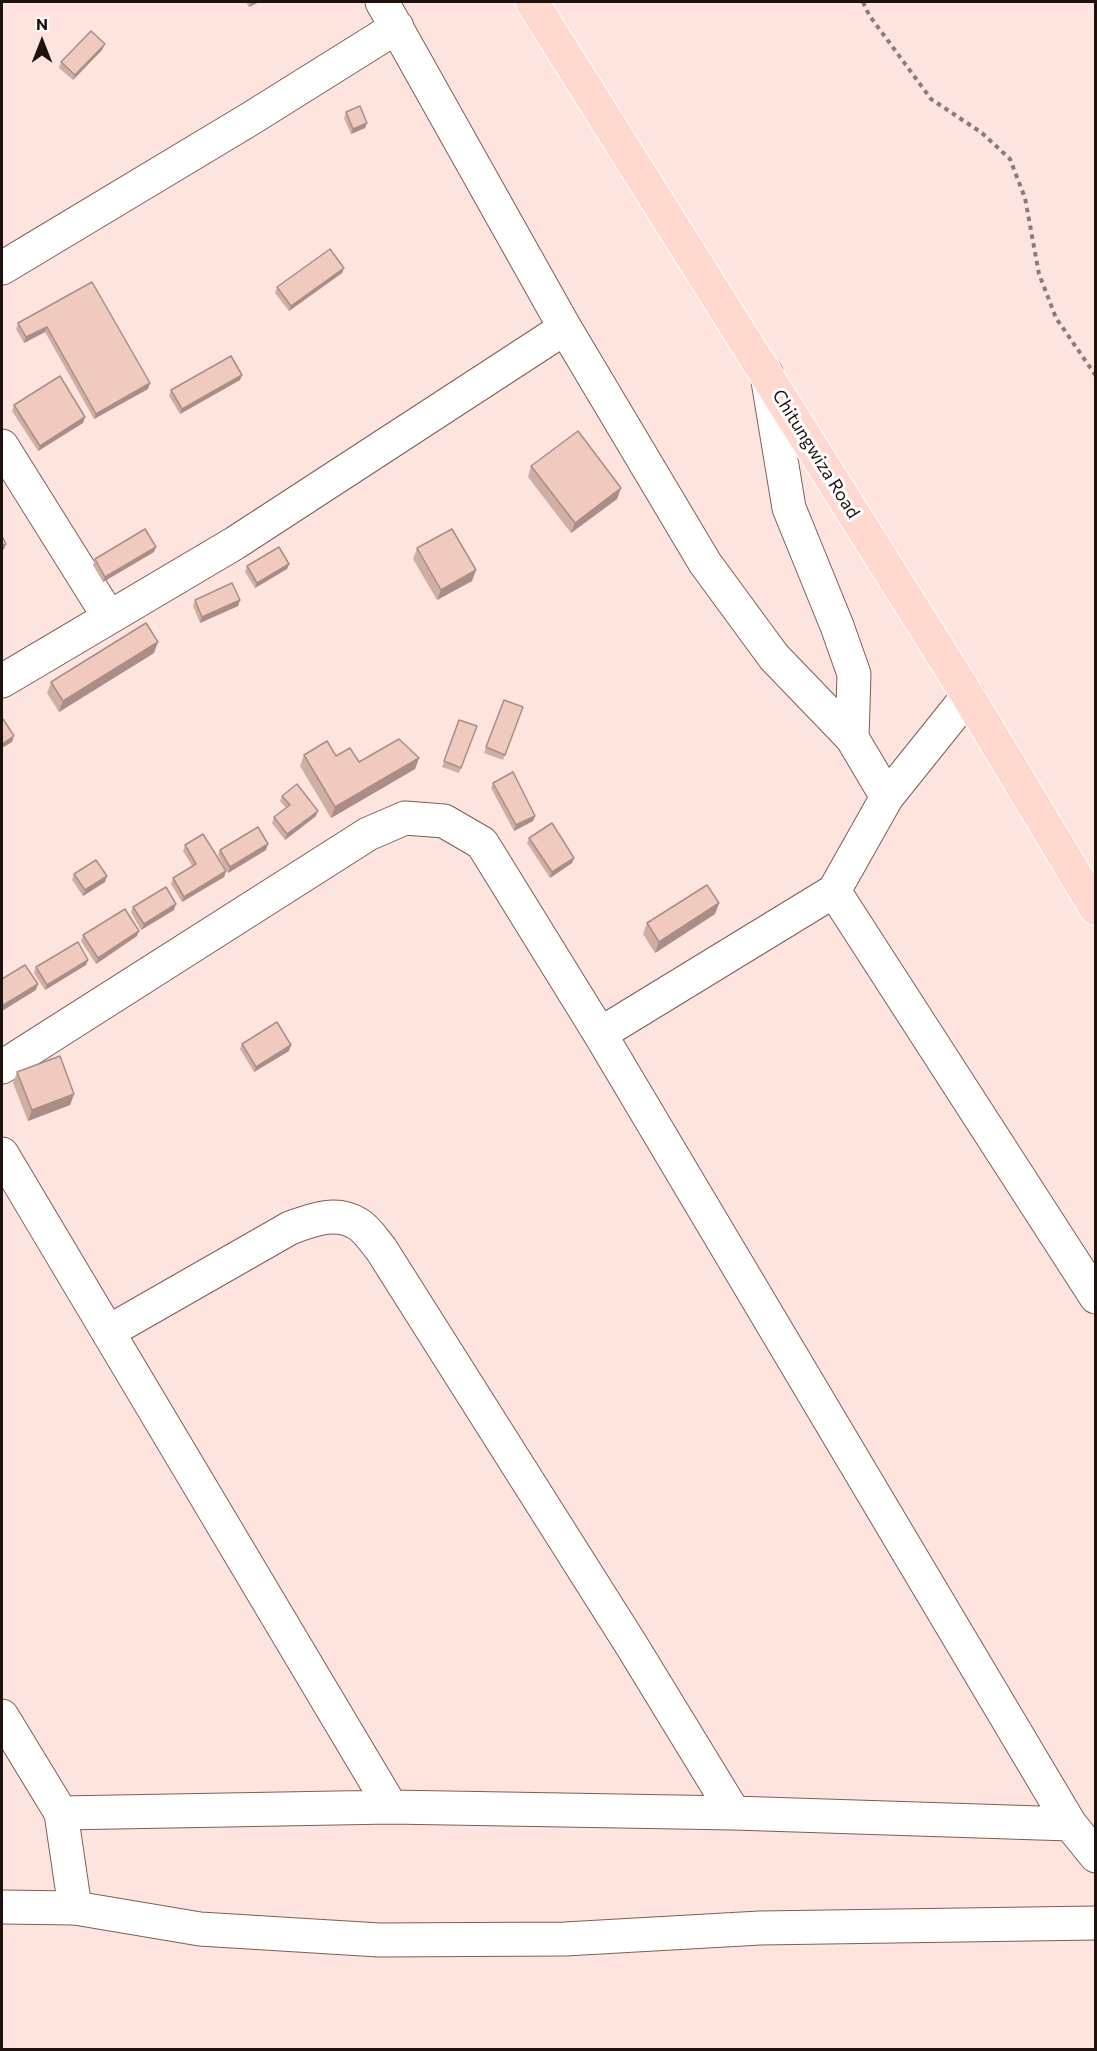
<!DOCTYPE html>
<html>
<head>
<meta charset="utf-8">
<style>
	body { margin:0 }
	#map { position:relative; width:1097px; height:2051px; overflow:hidden; background:#fde4de; font-family:Commissioner,sans-serif }
	canvas { display:block }
	.frame { position:absolute; inset:0; border:3px solid #1f110e; pointer-events:none }
	.north { position:absolute; left:12px; top:12px; width:60px; height:60px; -webkit-text-stroke:4px #fff; paint-order:stroke; rotate:0deg; font-size:16px; font-weight:700; line-height:24px; text-align:center; color:#1f110e }
	.north::after { content:''; display:block; margin:auto; width:21px; height:27px; background:#1f110e; clip-path:polygon(50% 0,100% 100%,50% 72%,0 100%) }
</style>
</head>
<body>
<div id="map">
<canvas width="1097" height="2051"></canvas>
<div class="frame"></div>
<div class="north">N</div>
</div>
<script>
const c = document.querySelector('canvas').getContext('2d');
c.lineJoin = 'round';
function stroke(path, color, width, dash) { c.strokeStyle = color; c.lineWidth = width; c.lineCap = dash ? 'butt' : 'round'; c.setLineDash(dash || []); c.stroke(path); }
function fillPath(path, color) { c.fillStyle = color; c.fill(path, 'evenodd'); }
function label(font, color, halo, rows, align = 'center') {
  c.font = font + ' Commissioner,sans-serif'; c.lineWidth = 6; c.setLineDash([]); c.textBaseline = 'middle'; c.strokeStyle = halo; c.fillStyle = color; for (const [text, x, y, turn = 0] of rows) {
    c.save(); c.translate(x, y); c.rotate((+turn || 0) * Math.PI / 180); c.textAlign = isNaN(turn) ? turn : align; if (halo) c.strokeText(text, 0, 0); c.fillText(text, 0, 0); c.restore();
  }
}
const street = new Path2D(`
	M 382,2 L 565,328 L 705,563 L 774,657 L 852,738 L 887,797
	M 2,268 L 250,119 L 397,27
	M 767,375 L 789,508 L 837,626 L 854,674 L 852,738
	M 2,446 L 109,617
	M 2,681 L 235,543 L 565,328
	M 834,891 L 1096,1297
	M 600,1034 L 834,891 L 887,797 L 968,696
	M 2,1067 L 368,834 L 405,818 L 444,821 L 482,843 L 600,1034 L 1070,1824 L 1096,1856
	M 2,1154 L 391,1807
	M 108,1332 L 290,1228 C 312,1220 336,1210 358,1224 C 367,1229 374,1241 381,1249 L 632,1646 L 734,1813
	M 2,1716 L 61,1813 L 75,1908
	M 61,1813 L 391,1807 L 734,1813 L 1070,1824`);
const secondary = new Path2D(`
	M 2,1907 L 75,1908 L 200,1929 L 379,1940 L 565,1939 L 760,1928 L 1096,1923`);
const primary = new Path2D(`
	M 532,2 L 968,696 L 1096,909`);
stroke(street, '#7f5d54', 35);
stroke(secondary, '#7f5d54', 35);
stroke(primary, '#fff', 35);
stroke(new Path2D(`
	M 863,2 L 869,15 L 931,99 L 982,133 L 1010,159 L 1025,198 L 1039,274 L 1056,318 L 1096,376`), '#8d7a75', 4, [4.5, 4.5]);
stroke(street, '#fff', 33);
stroke(secondary, '#fff', 33);
stroke(primary, '#ffd9d0', 33);
fillPath(new Path2D(`
	M 246,2 L 259,2 L 249,7 Z
	M 105,44 L 102,50 L 73,80 L 59,68 L 61,62 Z
	M 346,112 L 365,128 L 351,134 L 344,118 Z
	M 344,268 L 342,273 L 289,311 L 275,293 L 277,287 Z
	M 92,282 L 150,383 L 148,389 L 94,419 L 45,332 L 24,343 L 16,329 L 18,323 Z
	M 242,375 L 240,380 L 180,414 L 169,396 L 171,390 Z
	M 14,405 L 83,423 L 38,451 L 12,411 Z
	M 531,466 L 621,488 L 617,499 L 571,533 L 528,477 Z
	M 417,548 L 476,570 L 472,581 L 437,600 L 413,559 Z
	M 154,552 L 103,582 L 93,565 L 95,559 Z
	M 289,564 L 287,569 L 255,588 L 245,572 L 247,566 Z
	M 195,600 L 240,600 L 238,606 L 200,623 L 193,606 Z
	M 154,653 L 59,712 L 47,693 L 51,682 Z
	M 504,700 L 523,707 L 503,760 L 484,753 Z
	M 459,720 L 477,726 L 459,773 L 442,767 Z
	M 304,755 L 336,756 L 359,762 L 419,758 L 415,769 L 331,818 L 300,766 Z
	M 493,783 L 535,816 L 533,821 L 514,831 L 491,788 Z
	M 282,796 L 316,816 L 285,840 L 272,823 L 274,817 L 286,808 L 280,801 Z
	M 529,838 L 574,858 L 572,863 L 550,878 L 527,843 Z
	M 185,845 L 226,871 L 224,877 L 182,902 L 171,884 L 173,878 L 193,867 L 183,851 Z
	M 220,850 L 266,850 L 228,873 L 218,855 Z
	M 74,874 L 105,882 L 83,896 L 72,880 Z
	M 719,903 L 715,914 L 655,953 L 643,934 L 647,923 Z
	M 133,907 L 174,910 L 141,930 L 131,912 Z
	M 83,935 L 137,936 L 96,964 L 81,941 Z
	M 88,960 L 86,965 L 45,990 L 34,973 L 36,967 Z
	M 242,1044 L 289,1051 L 254,1072 L 240,1049 Z
	M 17,1072 L 74,1094 L 70,1105 L 28,1121 L 13,1083 Z`), '#cfaea4');
fillPath(new Path2D(`
	M 252,2 L 259,2 L 249,7 Z
	M 105,44 L 102,50 L 73,80 L 75,75 Z
	M 367,123 L 365,128 L 351,134 L 353,129 Z
	M 344,268 L 342,273 L 289,311 L 291,306 Z
	M 47,327 L 45,332 L 24,343 L 26,337 Z
	M 242,375 L 240,380 L 180,414 L 182,409 Z
	M 150,383 L 148,389 L 94,419 L 96,414 Z
	M 85,417 L 83,423 L 38,451 L 40,446 Z
	M 621,488 L 617,499 L 571,533 L 575,523 Z
	M 6,544 L 4,549 L 2,551 L 2,546 Z
	M 156,547 L 154,552 L 103,582 L 105,577 Z
	M 289,564 L 287,569 L 255,588 L 257,583 Z
	M 476,570 L 472,581 L 437,600 L 441,590 Z
	M 240,600 L 238,606 L 200,623 L 202,617 Z
	M 158,642 L 154,653 L 59,712 L 63,701 Z
	M 14,736 L 12,742 L 2,748 L 2,744 Z
	M 419,758 L 415,769 L 331,818 L 335,807 Z
	M 318,811 L 316,816 L 285,840 L 287,834 Z
	M 535,816 L 533,821 L 514,831 L 516,825 Z
	M 268,844 L 266,850 L 228,873 L 230,867 Z
	M 574,858 L 572,863 L 550,878 L 552,872 Z
	M 226,871 L 224,877 L 182,902 L 184,897 Z
	M 107,876 L 105,882 L 83,896 L 85,890 Z
	M 719,903 L 715,914 L 655,953 L 659,942 Z
	M 176,904 L 174,910 L 141,930 L 144,924 Z
	M 139,931 L 137,936 L 96,964 L 98,958 Z
	M 88,960 L 86,965 L 45,990 L 47,985 Z
	M 38,984 L 36,990 L 2,1011 L 2,1006 Z
	M 291,1045 L 289,1051 L 254,1072 L 256,1067 Z
	M 74,1094 L 70,1105 L 28,1121 L 32,1110 Z`), '#a98d86');
const building = new Path2D(`
	M 91,31 L 105,44 L 75,75 L 61,62 Z
	M 360,106 L 367,123 L 353,129 L 346,112 Z
	M 330,249 L 344,268 L 291,306 L 277,287 Z
	M 92,282 L 150,383 L 96,414 L 47,327 L 26,337 L 18,323 Z
	M 231,356 L 242,375 L 182,409 L 171,390 Z
	M 60,376 L 85,417 L 40,446 L 14,405 Z
	M 578,431 L 621,488 L 575,523 L 531,466 Z
	M 145,529 L 156,547 L 105,577 L 95,559 Z
	M 452,529 L 476,570 L 441,590 L 417,548 Z
	M 2,536 L 6,544 L 2,546 Z
	M 279,547 L 289,564 L 257,583 L 247,566 Z
	M 232,583 L 240,600 L 202,617 L 195,600 Z
	M 146,623 L 158,642 L 63,701 L 51,682 Z
	M 504,700 L 523,707 L 505,755 L 486,747 Z
	M 3,719 L 14,736 L 2,744 L 2,720 Z
	M 459,720 L 477,726 L 461,768 L 444,761 Z
	M 399,739 L 419,758 L 335,807 L 304,755 L 327,741 L 336,756 L 350,748 L 359,762 Z
	M 513,772 L 535,816 L 516,825 L 493,783 Z
	M 297,784 L 318,811 L 287,834 L 274,817 L 290,805 L 282,796 Z
	M 552,823 L 574,858 L 552,872 L 529,838 Z
	M 258,827 L 268,844 L 230,867 L 220,850 Z
	M 203,834 L 226,871 L 184,897 L 173,878 L 196,864 L 185,845 Z
	M 96,860 L 107,876 L 85,890 L 74,874 Z
	M 707,885 L 719,903 L 659,942 L 647,923 Z
	M 166,887 L 176,904 L 144,924 L 133,907 Z
	M 125,909 L 139,931 L 98,958 L 83,935 Z
	M 78,942 L 88,960 L 47,985 L 36,967 Z
	M 25,965 L 38,984 L 2,1006 L 2,979 Z
	M 277,1022 L 291,1045 L 256,1067 L 242,1044 Z
	M 60,1056 L 74,1094 L 32,1110 L 17,1072 Z`);
fillPath(building, '#f1cabf');
stroke(building, '#a98d86', 1.5);
label('18px', '#1f110e', '#fff', [
	["Chitungwiza Road",816,454,58]
]);
</script>
</body>
</html>
